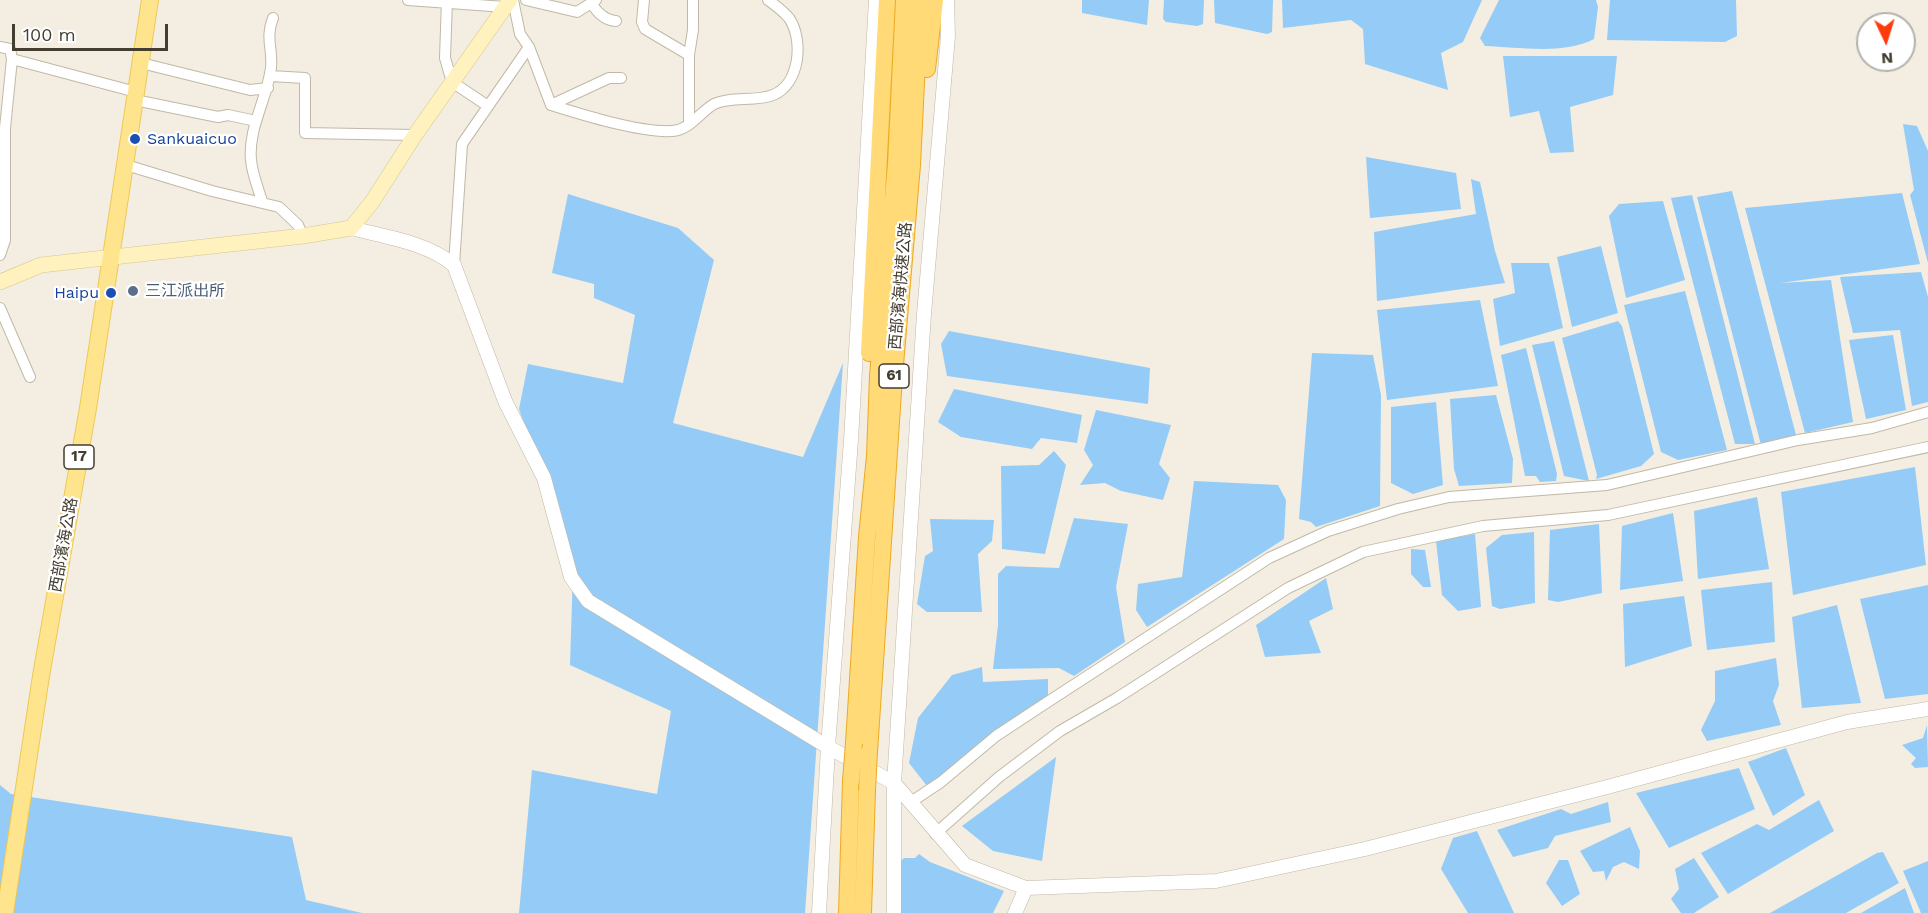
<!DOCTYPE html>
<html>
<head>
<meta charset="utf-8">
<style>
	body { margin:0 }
	#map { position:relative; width:1928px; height:913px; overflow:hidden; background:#f3eee1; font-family:"Work Sans",sans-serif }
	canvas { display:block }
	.north { position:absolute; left:1856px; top:12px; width:60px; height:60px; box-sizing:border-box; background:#fff; border:2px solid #b4b2ad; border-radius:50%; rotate:176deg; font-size:16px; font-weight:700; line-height:24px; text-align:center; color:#443e31 }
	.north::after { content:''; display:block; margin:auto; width:21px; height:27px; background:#ff3b0c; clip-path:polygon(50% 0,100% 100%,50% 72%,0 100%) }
	.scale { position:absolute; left:12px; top:24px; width:156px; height:27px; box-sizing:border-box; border:3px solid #443e31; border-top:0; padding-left:8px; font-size:18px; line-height:21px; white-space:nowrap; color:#443e31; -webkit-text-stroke:4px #fff; paint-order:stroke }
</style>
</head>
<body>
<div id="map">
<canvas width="1928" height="913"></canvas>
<div class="north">N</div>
<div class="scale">100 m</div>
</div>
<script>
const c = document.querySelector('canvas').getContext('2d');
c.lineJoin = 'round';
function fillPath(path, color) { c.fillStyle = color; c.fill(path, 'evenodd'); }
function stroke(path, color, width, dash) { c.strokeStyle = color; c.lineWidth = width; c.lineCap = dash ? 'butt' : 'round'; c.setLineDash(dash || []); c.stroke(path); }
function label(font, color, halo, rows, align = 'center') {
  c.font = font + ' "Work Sans","Noto Sans TC",sans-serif'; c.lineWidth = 4.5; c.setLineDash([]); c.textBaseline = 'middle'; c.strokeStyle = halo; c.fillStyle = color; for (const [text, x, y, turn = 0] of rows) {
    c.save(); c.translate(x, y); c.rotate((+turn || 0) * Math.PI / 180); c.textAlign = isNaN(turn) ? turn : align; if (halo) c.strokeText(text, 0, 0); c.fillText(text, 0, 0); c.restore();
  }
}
fillPath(new Path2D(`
	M 1082,0 L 1149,0 L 1147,25 L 1082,13 Z
	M 1164,0 L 1204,0 L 1203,24 L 1197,26 L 1166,22 L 1163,19 Z
	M 1214,0 L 1273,0 L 1272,32 L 1267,34 L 1215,23 Z
	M 1282,0 L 1482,0 L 1463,42 L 1441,53 L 1448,90 L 1365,64 L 1363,29 L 1351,20 L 1283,28 Z
	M 1499,0 L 1596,0 L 1598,7 L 1594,39 C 1564,55 1518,47 1485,46 L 1480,38 Z
	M 1610,0 L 1736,0 L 1737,36 L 1725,42 L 1607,40 Z
	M 1503,56 L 1617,56 L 1613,95 L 1570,107 L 1574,152 L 1550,153 L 1539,111 L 1510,117 Z
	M 1903,124 L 1917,126 L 1928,151 L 1928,263 L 1910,195 L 1914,190 Z
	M 1366,157 L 1456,173 L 1461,209 L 1370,218 Z
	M 1471,179 L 1480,182 L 1495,251 L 1505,283 L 1377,301 L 1374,232 L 1476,214 Z
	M 1732,191 L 1796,435 L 1761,445 L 1697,197 Z
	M 1902,193 L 1920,264 L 1780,283 L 1831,280 L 1853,422 L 1805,433 L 1745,208 Z
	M 568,194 L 678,228 L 714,260 L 673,423 L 803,457 L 843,363 L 805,913 L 519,913 L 532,770 L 657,794 L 671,711 L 570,665 L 573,570 L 519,409 L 528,364 L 623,383 L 635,315 L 594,298 L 594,284 L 552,273 Z
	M 1692,195 L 1755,444 L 1735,444 L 1671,198 Z
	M 1663,201 L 1685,280 L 1626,298 L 1609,216 L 1619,204 Z
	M 1601,246 L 1618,313 L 1572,327 L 1557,257 Z
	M 1511,263 L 1549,263 L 1563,328 L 1500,346 L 1493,299 L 1515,293 Z
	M 1921,272 L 1928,297 L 1928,402 L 1912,406 L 1900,330 L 1853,333 L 1840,277 Z
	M 1685,291 L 1727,450 L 1678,460 L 1661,452 L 1624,305 Z
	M 1480,300 L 1498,386 L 1387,400 L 1377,310 Z
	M 1618,321 L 1622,326 L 1654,454 L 1641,466 L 1596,479 L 1597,475 L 1562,338 Z
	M 949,331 L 1150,368 L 1148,404 L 947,376 L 941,344 Z
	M 1893,335 L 1906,410 L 1866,419 L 1849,340 Z
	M 1554,341 L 1589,481 L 1564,476 L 1532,345 Z
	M 1526,348 L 1557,474 L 1556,481 L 1540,482 L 1536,476 L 1525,476 L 1501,355 Z
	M 1312,353 L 1373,355 L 1381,395 L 1380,506 L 1316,527 L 1311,522 L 1299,519 Z
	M 954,389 L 1082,415 L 1077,443 L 1041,438 L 1032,449 L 961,437 L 938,422 Z
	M 1496,395 L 1513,459 L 1512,483 L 1459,486 L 1454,469 L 1450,399 Z
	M 1436,402 L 1443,485 L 1413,494 L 1391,483 L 1391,407 Z
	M 1096,410 L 1171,425 L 1159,464 L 1170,478 L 1163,500 L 1121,491 L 1105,483 L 1080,485 L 1093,465 L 1084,450 Z
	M 1054,451 L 1066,465 L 1045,554 L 1002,549 L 1001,466 L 1039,465 Z
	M 1915,467 L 1926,565 L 1793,595 L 1781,492 Z
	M 1194,481 L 1278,485 L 1286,500 L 1284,539 L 1147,627 L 1136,610 L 1138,584 L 1182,577 Z
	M 1757,497 L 1769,569 L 1698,579 L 1694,511 Z
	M 1673,513 L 1683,581 L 1620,590 L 1622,526 Z
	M 1074,518 L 1128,524 L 1116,587 L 1125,642 L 1074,676 L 1059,668 L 993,669 L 998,625 L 998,574 L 1006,566 L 1059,568 Z
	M 930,519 L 994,520 L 992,541 L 978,554 L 982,612 L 927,612 L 917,604 L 925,556 L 933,551 Z
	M 1599,524 L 1602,593 L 1558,602 L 1548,600 L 1550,530 Z
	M 1534,532 L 1535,603 L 1500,609 L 1492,606 L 1486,548 L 1502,535 Z
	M 1475,534 L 1481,607 L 1458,611 L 1442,595 L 1436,541 Z
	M 1411,549 L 1425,550 L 1431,587 L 1423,587 L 1411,574 Z
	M 1326,578 L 1333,609 L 1309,621 L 1321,653 L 1265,657 L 1256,625 Z
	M 1772,582 L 1775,642 L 1707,650 L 1701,590 Z
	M 1928,585 L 1928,694 L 1885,699 L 1860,599 Z
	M 1684,596 L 1692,646 L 1625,667 L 1623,604 Z
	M 1837,605 L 1861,703 L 1802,708 L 1792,617 Z
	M 1776,658 L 1779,685 L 1773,701 L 1781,725 L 1707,741 L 1701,730 L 1715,701 L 1715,671 Z
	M 982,667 L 983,682 L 1048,679 L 1048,696 L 927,786 L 909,763 L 918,718 L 952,675 Z
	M 1927,725 L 1928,767 L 1915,768 L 1911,764 L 1916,758 L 1902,745 L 1923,738 Z
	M 1786,748 L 1805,795 L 1773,816 L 1748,762 Z
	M 1056,757 L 1042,861 L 993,851 L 962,826 Z
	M 1739,768 L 1755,809 L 1669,848 L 1636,793 Z
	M 0,785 L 11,794 L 292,837 L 306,900 L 362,913 L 0,913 Z
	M 1819,800 L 1834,831 L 1728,894 L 1701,853 L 1757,824 L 1769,830 Z
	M 1608,802 L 1611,822 L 1555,836 L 1548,848 L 1513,857 L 1497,830 L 1561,809 L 1571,814 Z
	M 1630,827 L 1640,851 L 1639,869 L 1624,862 L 1613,867 L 1606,881 L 1604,871 L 1593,872 L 1580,851 Z
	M 1477,831 L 1514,913 L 1468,913 L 1441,869 L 1453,838 Z
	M 1883,852 L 1899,883 L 1846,913 L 1770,913 L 1877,853 Z
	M 919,854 L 930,862 L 1004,891 L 993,913 L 892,913 L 895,867 L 904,858 L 915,858 Z
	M 1694,858 L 1719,897 L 1694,913 L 1681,913 L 1671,899 L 1679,889 L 1675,869 Z
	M 1559,860 L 1568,860 L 1580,894 L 1562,906 L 1546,883 Z
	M 1928,861 L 1928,913 L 1921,913 L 1903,871 Z
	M 1905,888 L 1914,913 L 1861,913 Z`), '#95cbf7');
const minor = new Path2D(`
	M 408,0 L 505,7
	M 447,0 L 445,58 L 452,82 L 488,106
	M 513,0 L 520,34 L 529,47 L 551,105 C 583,115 641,133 672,131 C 690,130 700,112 714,104 C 731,96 755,102 773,95 C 800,84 804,40 789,18 C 784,12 775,5 768,0
	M 526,0 L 577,12 L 596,0
	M 644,0 L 642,22 L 645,29 L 689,55 L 689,124
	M 591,3 C 597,12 604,20 616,21
	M 0,47 L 10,49 L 12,59 L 5,128 L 5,240 L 0,255
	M 689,55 L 693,30 L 693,0
	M 12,59 L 136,92
	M 141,63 L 250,90 L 268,88
	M 270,76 L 305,78 L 305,133 L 415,135
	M 135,100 L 218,117 L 228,115 L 256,121
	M 551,105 L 609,78 L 621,78
	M 126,165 L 212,191 L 279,207 L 298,225 L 303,236
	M 262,201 C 258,188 252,173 251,160 C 248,128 267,99 271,68 C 273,49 265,38 273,18
	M 454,265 L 462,144 L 529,47
	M 0,308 L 30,377
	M 911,802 L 941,782 L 996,736 L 1043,705 L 1269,558 L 1328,531 L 1398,509 L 1449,497 L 1607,485 L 1798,440 L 1872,428 L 1928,412
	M 935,834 L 999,777 L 1060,731 L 1117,698 L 1288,588 L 1363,552 L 1483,526 L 1608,515 L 1928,447`);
const tertiary = new Path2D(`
	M 351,228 C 385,237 426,242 454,265 L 505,401 L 544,478 L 571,577 L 588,601 L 828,747 L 894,783 L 965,865 L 1026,888
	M 819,913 L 828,747 L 851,440 L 876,0
	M 894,913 L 894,783 L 924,314 L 948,36 L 947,0
	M 1015,913 L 1026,888 L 1216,881 L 1365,849 L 1611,786 L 1847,722 L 1928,709`);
const secondary = new Path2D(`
	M 0,282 L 41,265 L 303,236 L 351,228 L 372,202 L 415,135 L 510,0`);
const primary = new Path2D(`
	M 5,913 L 41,676 L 88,408 L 150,0`);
const trunk = new Path2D(`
	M 927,69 L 935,0
	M 869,353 L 887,0
	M 854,743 L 867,537 L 875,456 L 878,376 L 896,164 L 904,0
	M 869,752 L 894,377 L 912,165 L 920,0
	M 847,913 L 851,781
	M 863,913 L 867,791`);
stroke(minor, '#c1b9a6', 12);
stroke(tertiary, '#c1b9a6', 15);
stroke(secondary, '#d7c78b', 16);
stroke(primary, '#efc752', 18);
stroke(trunk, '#edaa21', 18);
stroke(minor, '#fff', 10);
stroke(tertiary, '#fff', 14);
stroke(secondary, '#fff2bf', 15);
stroke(primary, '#ffe48e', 16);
stroke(trunk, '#ffda77', 16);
const trunkBridge = new Path2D(`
	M 851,781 L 854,743
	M 867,791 L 869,752`);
stroke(trunkBridge, '#edaa21', 18, []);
stroke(trunkBridge, '#ffda77', 16);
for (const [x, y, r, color] of [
	[135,139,6,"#1a4fb4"],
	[133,291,6,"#5c6f8a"],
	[111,293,6,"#1a4fb4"]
]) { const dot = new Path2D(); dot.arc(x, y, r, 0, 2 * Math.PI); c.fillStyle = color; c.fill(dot); stroke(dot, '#fff', 2); }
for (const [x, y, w] of [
	[894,376,30],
	[79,457,30]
]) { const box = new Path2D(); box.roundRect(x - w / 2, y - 12, w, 24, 4.5); c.fillStyle = '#fff'; c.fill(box); stroke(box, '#443e31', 1.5); }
label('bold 15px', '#443e31', null, [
	["61",894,376],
	["17",79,457]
]);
label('16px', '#164399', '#fff', [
	["Sankuaicuo",147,139],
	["Haipu",99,293,"right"]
], 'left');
label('16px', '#443e31', '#fff', [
	["西部濱海快速公路",901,286,-85],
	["西部濱海公路",64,545,-80]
]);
label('16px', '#4e5e75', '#fff', [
	["三江派出所",145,291]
], 'left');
</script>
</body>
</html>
